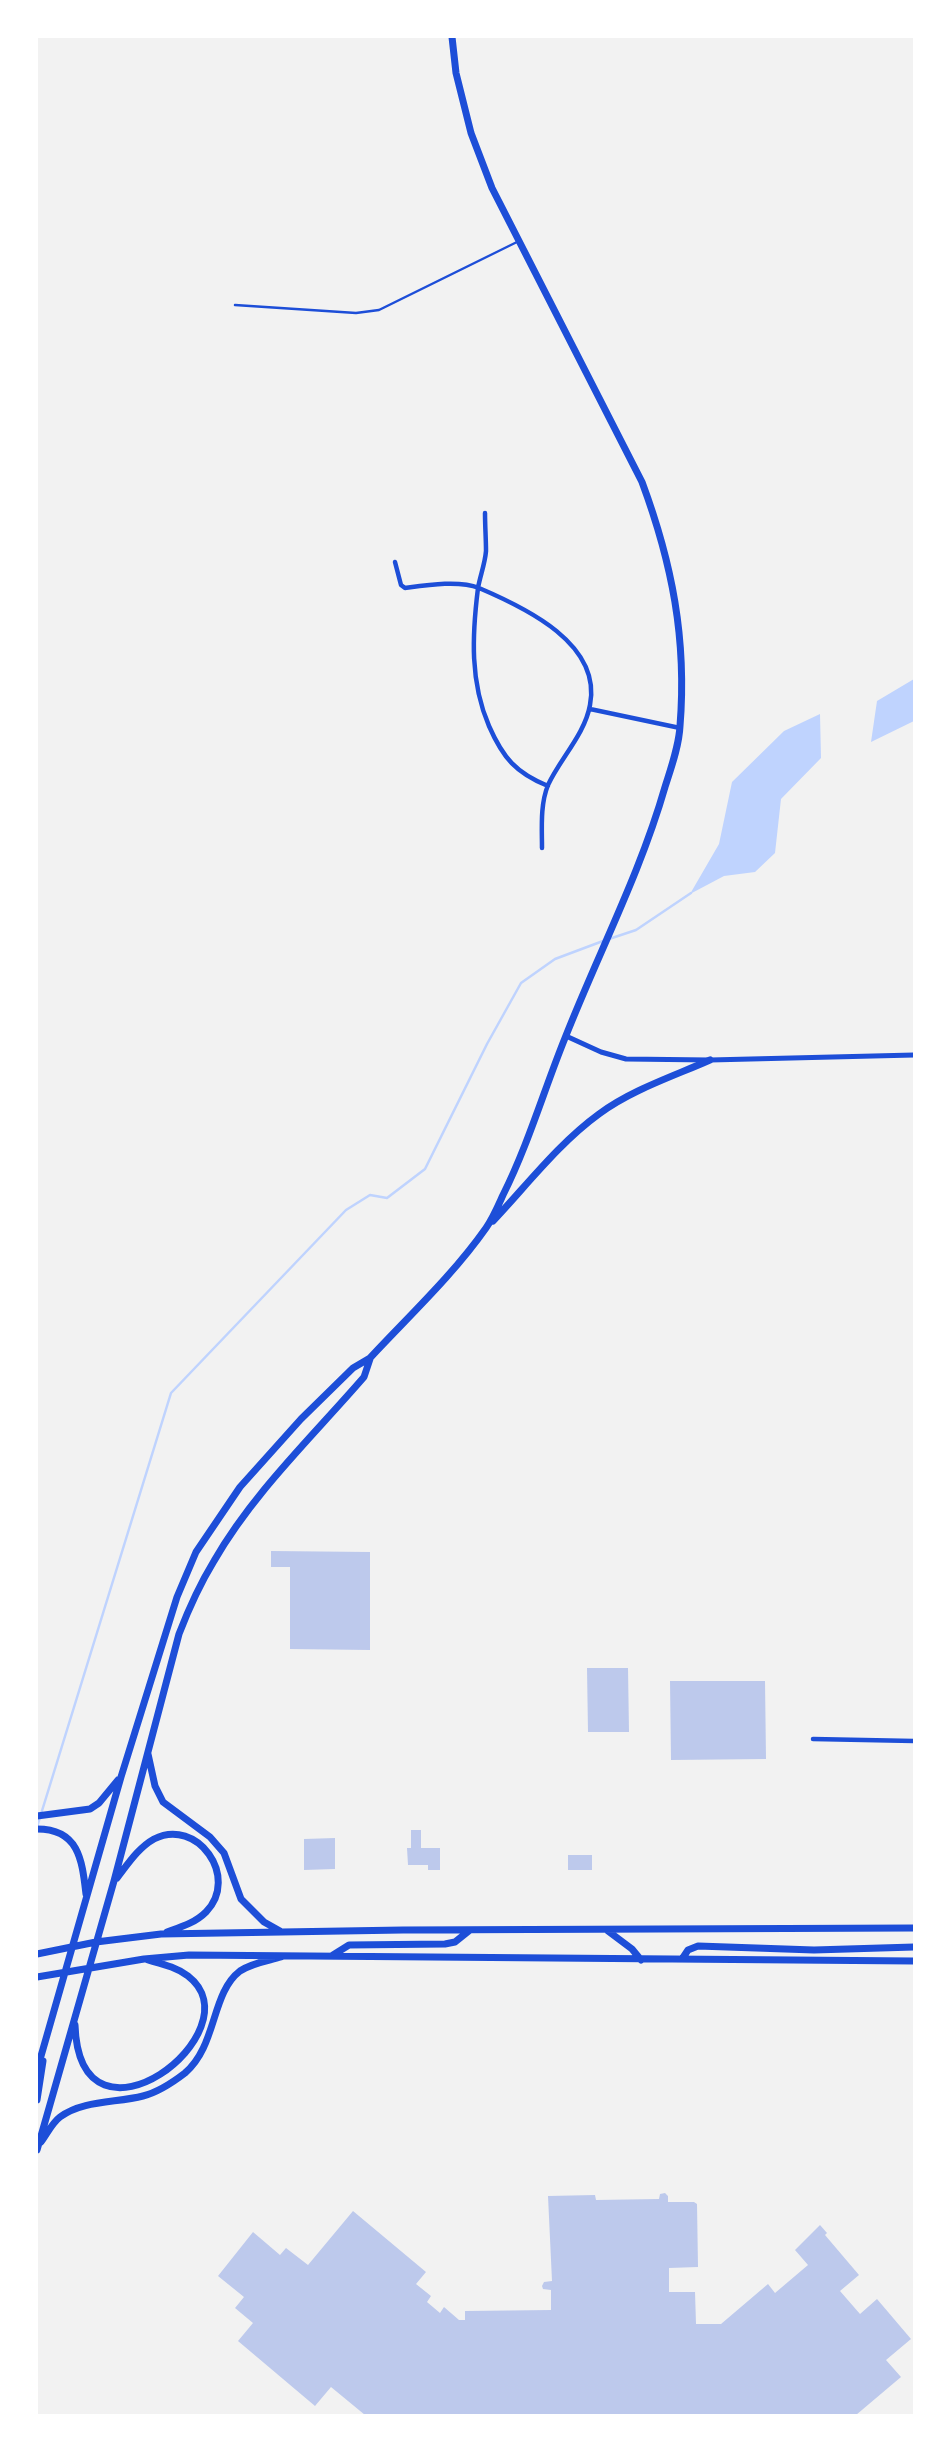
<!DOCTYPE html>
<html>
<head>
<meta charset="utf-8">
<style>
	body { margin:0 }
	#map { position:relative; width:951px; height:2452px; overflow:hidden; background:#f2f2f2; font-family:"Golos Text",sans-serif }
	canvas { display:block }
	.frame { position:absolute; inset:0; border:38px solid #fff; pointer-events:none }
</style>
</head>
<body>
<div id="map">
<canvas width="951" height="2452"></canvas>
<div class="frame"></div>
</div>
<script>
const c = document.querySelector('canvas').getContext('2d');
c.lineJoin = 'round';
function fillPath(path, color) { c.fillStyle = color; c.fill(path, 'evenodd'); }
function stroke(path, color, width, dash) { c.strokeStyle = color; c.lineWidth = width; c.lineCap = dash ? 'butt' : 'round'; c.setLineDash(dash || []); c.stroke(path); }
fillPath(new Path2D(`
	M 914,679 L 914,721 L 871,742 L 877,701 Z
	M 820,714 L 821,758 L 781,799 L 775,853 L 755,872 L 724,876 L 690,894 L 719,844 L 732,782 L 784,731 Z`), '#bfd3fe');
stroke(new Path2D(`
	M 609,939 L 636,930 L 691,893
	M 37,1827 L 171,1393 L 346,1210 L 370,1195 L 387,1198 L 425,1169 L 487,1044 L 521,983 L 555,959 L 603,941`), '#bfd3fe', 2.5);
fillPath(new Path2D(`
	M 271,1551 L 370,1552 L 370,1650 L 290,1649 L 290,1567 L 271,1567 Z
	M 587,1668 L 628,1668 L 629,1732 L 588,1732 Z
	M 670,1681 L 765,1681 L 766,1759 L 671,1760 Z
	M 411,1830 L 421,1830 L 421,1848 L 440,1848 L 440,1870 L 428,1870 L 428,1865 L 408,1865 L 407,1848 L 411,1848 Z
	M 335,1838 L 335,1869 L 304,1870 L 304,1839 Z
	M 568,1855 L 592,1855 L 592,1870 L 568,1870 Z
	M 665,2193 L 668,2196 L 668,2202 L 694,2202 L 697,2204 L 698,2267 L 669,2268 L 669,2292 L 695,2292 L 696,2324 L 721,2324 L 768,2284 L 775,2293 L 808,2265 L 795,2250 L 820,2225 L 827,2233 L 825,2235 L 859,2275 L 840,2291 L 860,2314 L 877,2299 L 911,2339 L 886,2360 L 901,2377 L 856,2415 L 365,2415 L 331,2387 L 315,2406 L 238,2341 L 253,2323 L 235,2308 L 244,2297 L 218,2276 L 253,2232 L 280,2255 L 286,2248 L 308,2265 L 353,2211 L 426,2272 L 416,2284 L 431,2296 L 427,2302 L 440,2313 L 444,2307 L 459,2320 L 465,2320 L 465,2311 L 551,2310 L 551,2290 L 543,2289 L 542,2286 L 544,2282 L 552,2281 L 548,2196 L 595,2195 L 596,2200 L 659,2199 L 660,2194 Z`), '#bdc9ec');
stroke(new Path2D(`
	M 235,305 L 356,313 L 379,310 L 519,241`), '#1d4ed8', 2.5);
stroke(new Path2D(`
	M 485,513 C 485,526 486,539 486,551 C 485,564 480,576 478,588 C 472,636 470,682 489,726 C 503,758 516,773 548,786
	M 395,562 L 401,585 L 405,588 C 427,585 459,580 479,588 C 526,608 602,644 590,705 C 585,734 560,759 548,785 C 540,805 542,828 542,848
	M 590,709 L 680,728
	M 813,1739 L 914,1741`), '#1d4ed8', 4.5);
stroke(new Path2D(`
	M 566,1036 L 601,1052 L 626,1059 L 710,1060 L 914,1055`), '#1d4ed8', 5);
stroke(new Path2D(`
	M 493,1221 C 527,1185 559,1143 599,1114 C 631,1090 674,1076 710,1060
	M 148,1754 L 155,1786 L 163,1802 L 210,1837 L 224,1853 L 241,1899 L 264,1922 L 280,1931
	M 37,1816 L 90,1809 L 99,1803 L 118,1780
	M 37,1829 C 79,1829 82,1860 86,1894
	M 117,1878 C 128,1864 138,1848 154,1839 C 197,1817 240,1877 206,1912 C 195,1923 181,1927 167,1932
	M 608,1931 L 632,1949 L 641,1960
	M 37,1954 L 96,1942 L 161,1934 L 403,1930 L 914,1928
	M 333,1955 L 349,1945 L 445,1944 L 455,1942 L 470,1930
	M 682,1959 L 688,1950 L 698,1946 L 814,1950 L 914,1947
	M 37,1977 L 144,1959 L 189,1955 L 914,1961
	M 75,2025 C 80,2167 259,2031 188,1976 C 176,1967 162,1964 148,1960
	M 37,2070 L 121,1777 L 177,1597 L 196,1552 L 240,1487 L 301,1419 L 353,1368 L 370,1358 C 409,1316 453,1275 486,1228 C 493,1218 498,1206 503,1195 C 528,1145 544,1090 565,1038 C 598,954 640,874 665,787 C 671,768 679,746 680,726 C 687,639 672,563 642,482 L 492,188 L 471,133 L 456,73 L 452,37
	M 37,2100 L 43,2061
	M 41,2142 C 47,2134 52,2123 60,2117 C 83,2100 116,2103 143,2096 C 159,2092 172,2083 185,2073 C 217,2046 211,1993 240,1971 C 252,1963 267,1961 281,1957
	M 37,2150 L 114,1881 L 179,1634 C 189,1608 200,1584 214,1561 C 253,1493 313,1436 364,1377 L 370,1359`), '#1d4ed8', 7);
</script>
</body>
</html>
